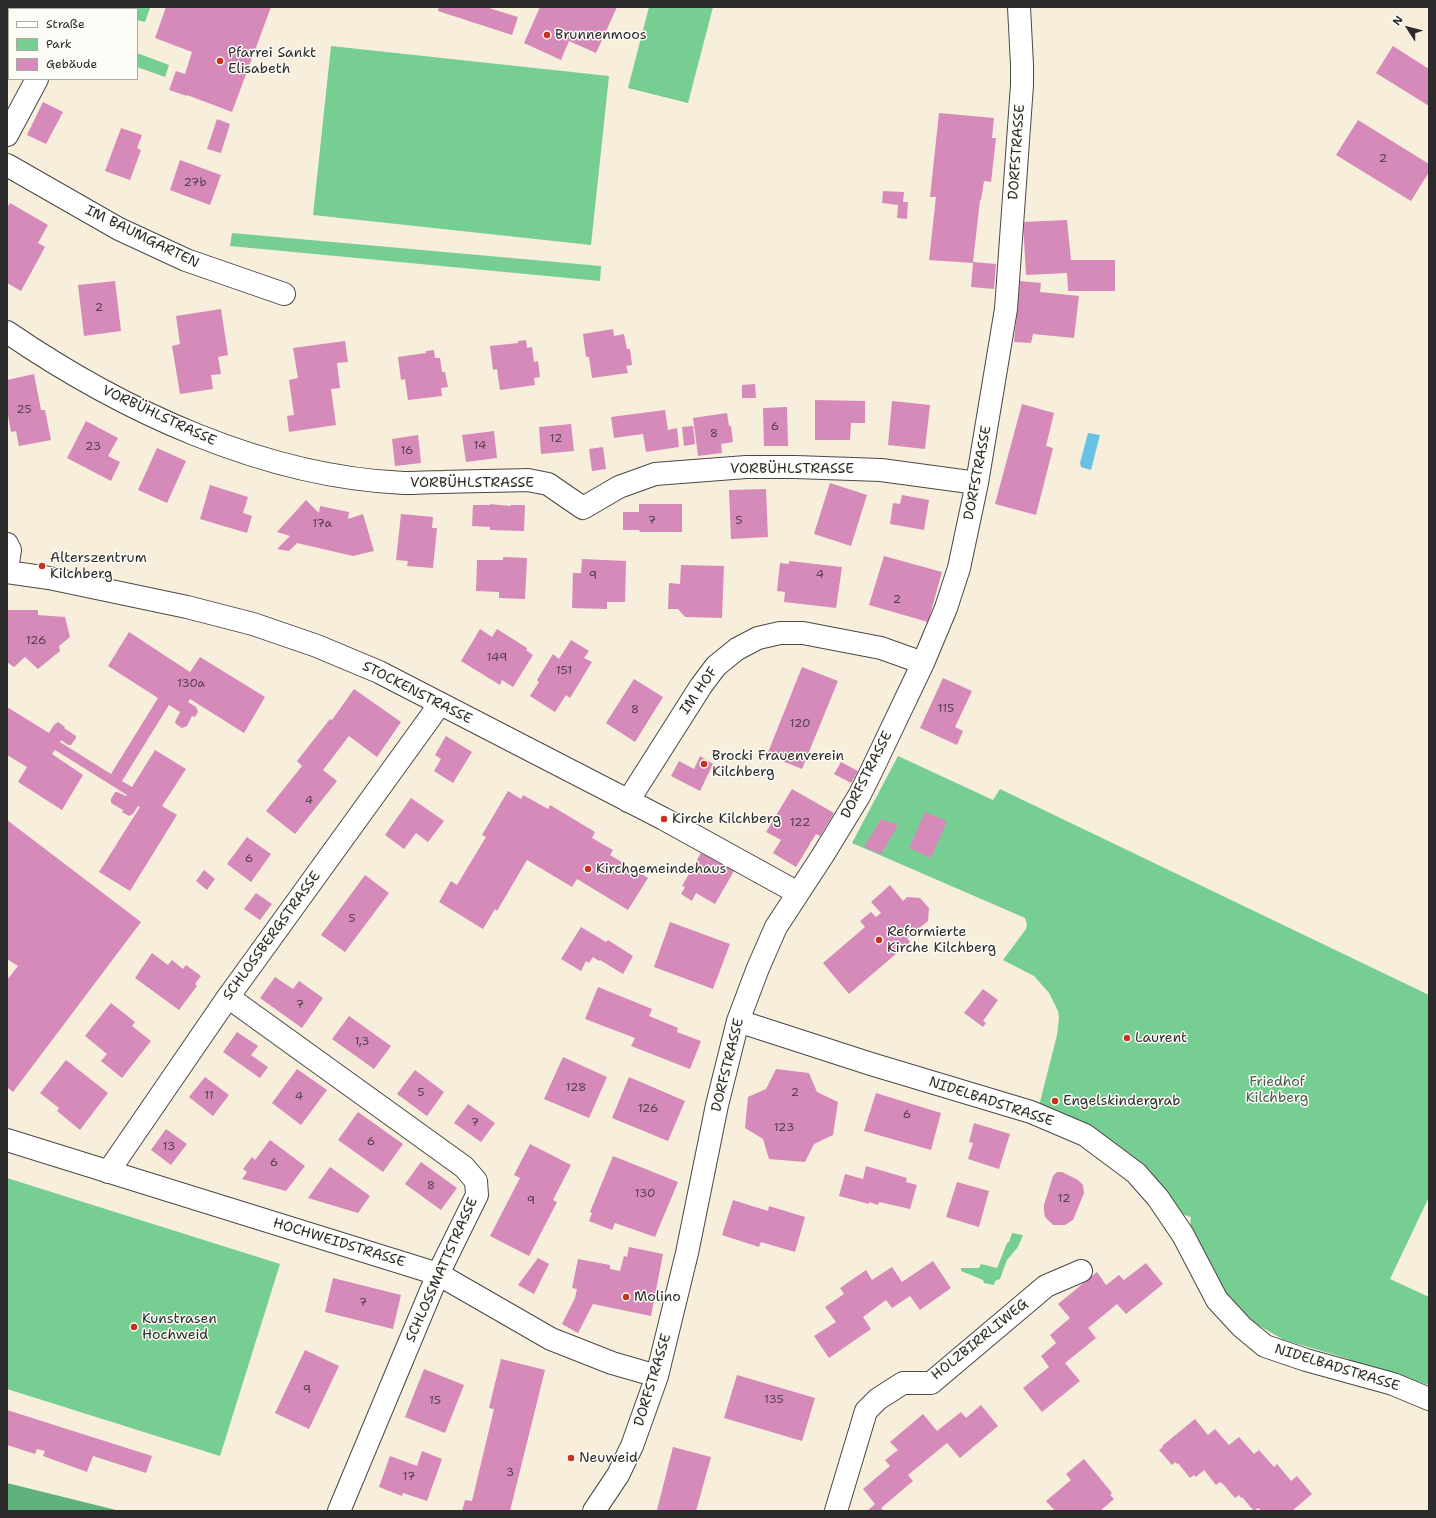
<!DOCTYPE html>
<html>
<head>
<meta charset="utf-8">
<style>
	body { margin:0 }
	#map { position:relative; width:1436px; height:1518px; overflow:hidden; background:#f7eedc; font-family:"Shantell Sans",sans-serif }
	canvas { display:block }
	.frame { position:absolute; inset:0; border:8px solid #2b2b2b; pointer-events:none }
	.legend { position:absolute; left:8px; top:8px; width:130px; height:72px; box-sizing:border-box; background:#fdfcf7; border:1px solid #a9a8a5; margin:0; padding:5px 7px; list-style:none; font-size:12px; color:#2b2b2b }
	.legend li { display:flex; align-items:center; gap:8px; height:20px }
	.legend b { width:20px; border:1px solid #a9a8a5 }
	.north { position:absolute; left:1388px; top:8px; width:40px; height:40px; -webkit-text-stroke:3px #fdfcf7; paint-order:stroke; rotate:306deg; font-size:11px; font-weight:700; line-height:16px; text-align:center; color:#2b2b2b }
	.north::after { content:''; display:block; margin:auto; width:14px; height:18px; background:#2b2b2b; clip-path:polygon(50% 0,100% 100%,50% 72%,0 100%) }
</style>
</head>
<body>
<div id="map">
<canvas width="1436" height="1518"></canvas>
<div class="frame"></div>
<ul class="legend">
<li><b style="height:5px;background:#fff"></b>Straße</li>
<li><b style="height:11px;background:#77ce93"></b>Park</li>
<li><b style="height:11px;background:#d58ab9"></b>Gebäude</li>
</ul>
<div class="north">N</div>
</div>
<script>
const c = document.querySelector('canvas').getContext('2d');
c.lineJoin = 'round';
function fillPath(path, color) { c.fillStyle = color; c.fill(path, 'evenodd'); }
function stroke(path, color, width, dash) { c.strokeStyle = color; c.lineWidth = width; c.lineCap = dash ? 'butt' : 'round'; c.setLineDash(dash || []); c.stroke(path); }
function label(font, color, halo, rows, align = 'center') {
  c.font = font + ' "Shantell Sans",sans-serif'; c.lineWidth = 3; c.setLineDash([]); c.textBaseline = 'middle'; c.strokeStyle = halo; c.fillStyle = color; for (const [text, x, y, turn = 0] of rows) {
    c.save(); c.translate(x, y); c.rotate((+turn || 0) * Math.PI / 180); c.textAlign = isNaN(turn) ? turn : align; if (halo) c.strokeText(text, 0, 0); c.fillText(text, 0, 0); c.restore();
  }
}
fillPath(new Path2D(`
	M 126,7 L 146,7 L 150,8 L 145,22 L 137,20 L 137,9 L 125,9 Z
	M 649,7 L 713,7 L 688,103 L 628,88 Z
	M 331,46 L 609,76 L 591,245 L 313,215 Z
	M 137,53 L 169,65 L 165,77 L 137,67 Z
	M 232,233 L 601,266 L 600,281 L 230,246 Z
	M 898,756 L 993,800 L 1000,789 L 1429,995 L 1429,1197 L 1390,1279 L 1429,1297 L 1429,1385 L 1350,1361 L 1349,1359 L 1284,1340 L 1258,1325 L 1246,1315 L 1229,1298 L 1219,1285 L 1190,1226 L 1191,1217 L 1181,1214 L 1039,1106 L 1057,1035 L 1059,1018 L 1058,1011 L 1049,993 L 1034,976 L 1003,960 L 1026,929 L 1027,925 L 1025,918 L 852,843 Z
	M 7,1178 L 280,1264 L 220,1456 L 7,1389 Z
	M 1012,1233 L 1023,1235 L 1018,1247 L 1007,1260 L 1000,1279 L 995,1281 L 994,1285 L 984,1283 L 983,1280 L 961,1271 L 961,1268 L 979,1268 L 981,1264 L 997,1268 L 1007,1243 L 1009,1242 Z`), '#77ce93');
fillPath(new Path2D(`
	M 7,1483 L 120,1511 L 7,1511 Z`), '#61b17d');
fillPath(new Path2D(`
	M 1088,433 L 1100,435 L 1091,470 L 1081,467 L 1080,463 Z`), '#67c3e5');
fillPath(new Path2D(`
	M 166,7 L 271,7 L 232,112 L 187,95 L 187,96 L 169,90 L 176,71 L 185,74 L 192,52 L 155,38 Z
	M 439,7 L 486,7 L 518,17 L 512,35 L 438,11 Z
	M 540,7 L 617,7 L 596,53 L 569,41 L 561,60 L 524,43 Z
	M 1393,46 L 1429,69 L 1429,106 L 1376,73 Z
	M 43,102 L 63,112 L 46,144 L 27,135 Z
	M 939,113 L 994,118 L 992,138 L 996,138 L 991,182 L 984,181 L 981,200 L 980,200 L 973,262 L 996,264 L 994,289 L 971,287 L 973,263 L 929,260 L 936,197 L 930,197 Z
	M 217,119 L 230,124 L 221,153 L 207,149 Z
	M 1358,120 L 1429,164 L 1429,172 L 1411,201 L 1336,155 Z
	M 121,128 L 142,135 L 137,148 L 141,150 L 130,180 L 105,171 Z
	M 180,160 L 221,175 L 210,205 L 170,190 Z
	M 883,191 L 904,192 L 903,202 L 908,202 L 907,219 L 897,218 L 898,205 L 882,203 Z
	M 10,203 L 48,225 L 38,243 L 45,247 L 21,291 L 7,283 L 7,208 Z
	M 1067,220 L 1071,260 L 1115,260 L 1115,291 L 1068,291 L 1067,273 L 1026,275 L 1023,222 Z
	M 115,281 L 121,331 L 84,336 L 78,285 Z
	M 1020,281 L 1041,283 L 1040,292 L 1079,296 L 1074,338 L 1033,334 L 1031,343 L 1014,342 Z
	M 221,309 L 228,355 L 218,357 L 221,374 L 211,375 L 213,389 L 180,394 L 172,346 L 180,344 L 176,316 Z
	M 613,329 L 614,336 L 624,334 L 627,349 L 630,349 L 632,365 L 626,366 L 628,373 L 592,378 L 589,357 L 586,357 L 583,334 Z
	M 526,340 L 527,348 L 532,347 L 534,362 L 538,361 L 540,377 L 534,378 L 535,385 L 500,390 L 497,369 L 493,370 L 490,346 L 518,343 L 518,341 Z
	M 345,341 L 348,362 L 337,363 L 340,388 L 331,389 L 336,425 L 289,432 L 287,416 L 294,415 L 289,380 L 298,378 L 293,348 Z
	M 434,350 L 435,358 L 440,358 L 442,372 L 445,372 L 448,387 L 441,388 L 442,396 L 408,400 L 405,379 L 401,380 L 398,357 L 426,353 L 426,351 Z
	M 34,374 L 41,410 L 45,410 L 51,440 L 19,446 L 16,431 L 11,432 L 7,410 L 7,380 Z
	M 755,384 L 756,398 L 742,398 L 742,385 Z
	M 815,400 L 865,401 L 865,423 L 851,423 L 850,440 L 815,440 Z
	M 892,401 L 930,405 L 925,449 L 888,445 Z
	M 1022,404 L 1054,413 L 1046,446 L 1053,448 L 1036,515 L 995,504 Z
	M 787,407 L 788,446 L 764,446 L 763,408 Z
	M 665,410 L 668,430 L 677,428 L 679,447 L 646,452 L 643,434 L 614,438 L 611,417 Z
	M 727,413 L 729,426 L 731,426 L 733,442 L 721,444 L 722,453 L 698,456 L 693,418 Z
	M 86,421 L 118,438 L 108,456 L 120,462 L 111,481 L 67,458 Z
	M 571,424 L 574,451 L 541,454 L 539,427 Z
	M 693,426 L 695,444 L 684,446 L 682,427 Z
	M 494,431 L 497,458 L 466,462 L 462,435 Z
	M 418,435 L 421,463 L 395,466 L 392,439 Z
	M 603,447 L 606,469 L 592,471 L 589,449 Z
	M 157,448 L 186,461 L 167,503 L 138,490 Z
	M 830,483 L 867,495 L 851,546 L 814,534 Z
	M 210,485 L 248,497 L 243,513 L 252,516 L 247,533 L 200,519 Z
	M 766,489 L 768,537 L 731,539 L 729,490 Z
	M 902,495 L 929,500 L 924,530 L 890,524 L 893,503 L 900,504 Z
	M 306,500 L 319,513 L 320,506 L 349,512 L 348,519 L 363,514 L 374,551 L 353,556 L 297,543 L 289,551 L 277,549 L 290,536 L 277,532 Z
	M 490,504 L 510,506 L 511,505 L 525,505 L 524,531 L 490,530 L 490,527 L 472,526 L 473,505 L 490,505 Z
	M 639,504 L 682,504 L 682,532 L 640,532 L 639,530 L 623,530 L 623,512 L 639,512 Z
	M 401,514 L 433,517 L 432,528 L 437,528 L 433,568 L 407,566 L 408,561 L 396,560 Z
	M 884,556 L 942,572 L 928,622 L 869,605 Z
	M 503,557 L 527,558 L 525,599 L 499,598 L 499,592 L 476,591 L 477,560 L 503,560 Z
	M 582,559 L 626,561 L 625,602 L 607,602 L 607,609 L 572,608 L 573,573 L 581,573 Z
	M 789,561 L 842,567 L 836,608 L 784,602 L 785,592 L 777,591 L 780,563 L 789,564 Z
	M 681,565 L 724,566 L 722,618 L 685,617 L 678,609 L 668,609 L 669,583 L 680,584 Z
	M 7,610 L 38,610 L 38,615 L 65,617 L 70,637 L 59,646 L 60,651 L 38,669 L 25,657 L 14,667 L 7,662 Z
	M 480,629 L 492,637 L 497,629 L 527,648 L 526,650 L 533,655 L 513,687 L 502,680 L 500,685 L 461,661 Z
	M 129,632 L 190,672 L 200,657 L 265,697 L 244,733 L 190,699 L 188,702 L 196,707 L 198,712 L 195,717 L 192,716 L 187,726 L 182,728 L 176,724 L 175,722 L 180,712 L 169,705 L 122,781 L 132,787 L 155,750 L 186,769 L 162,806 L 177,815 L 130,891 L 99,872 L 140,807 L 138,806 L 133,814 L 129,816 L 122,812 L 123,810 L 111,803 L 111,799 L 115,792 L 117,792 L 126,796 L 127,795 L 55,750 L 52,754 L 83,775 L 62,810 L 18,782 L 27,767 L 7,755 L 7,707 L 49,733 L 54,725 L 58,722 L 65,727 L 64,728 L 76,736 L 76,738 L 71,745 L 68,745 L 61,740 L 60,742 L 111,774 L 158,698 L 108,666 Z
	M 571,640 L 589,651 L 584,658 L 592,662 L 570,698 L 566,695 L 555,712 L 530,696 L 539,682 L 537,680 L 553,654 L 559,659 Z
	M 802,667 L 838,681 L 802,769 L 767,755 Z
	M 943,678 L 972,691 L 955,727 L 963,731 L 957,745 L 920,728 Z
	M 634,679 L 663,697 L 635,742 L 606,723 Z
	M 354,689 L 401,722 L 377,757 L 349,736 L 323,770 L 337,781 L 295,834 L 266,811 L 302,766 L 297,761 L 330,719 L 332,720 Z
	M 446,736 L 472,752 L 453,783 L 434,771 L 441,759 L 435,755 Z
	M 700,756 L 713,764 L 700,791 L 671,776 L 679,761 L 694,769 Z
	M 841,762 L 858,771 L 851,783 L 834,774 Z
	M 792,789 L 834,813 L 820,836 L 816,834 L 796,867 L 773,853 L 781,840 L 766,832 Z
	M 508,791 L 521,799 L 523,795 L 548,809 L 550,805 L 595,832 L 592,838 L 613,850 L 610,855 L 648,878 L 628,910 L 577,879 L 572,887 L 527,860 L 497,911 L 495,909 L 483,929 L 439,902 L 451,881 L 457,885 L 486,837 L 482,835 Z
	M 411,798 L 444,821 L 428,842 L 416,833 L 404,849 L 385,835 Z
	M 925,812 L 947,821 L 931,858 L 909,848 Z
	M 881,819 L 898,825 L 881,854 L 864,847 Z
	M 7,820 L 141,922 L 13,1092 L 7,1087 L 7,980 L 18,966 L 7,959 Z
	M 247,837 L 271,854 L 251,882 L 227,864 Z
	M 701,853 L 734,871 L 715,904 L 696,893 L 692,901 L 681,894 L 685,887 L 682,886 Z
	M 204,870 L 215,879 L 207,890 L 196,881 Z
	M 365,875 L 389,893 L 345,952 L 321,935 Z
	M 890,885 L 903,901 L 907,897 L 920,898 L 929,908 L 928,921 L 907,938 L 910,942 L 849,994 L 823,963 L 865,927 L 860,921 L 871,912 L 876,917 L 881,913 L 871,902 Z
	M 256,893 L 272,904 L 260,920 L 244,909 Z
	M 670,922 L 730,944 L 713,989 L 654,967 Z
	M 581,927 L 606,942 L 608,940 L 633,956 L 623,974 L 600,960 L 599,961 L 593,957 L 589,963 L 586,961 L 581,971 L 561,959 Z
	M 152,953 L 168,965 L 172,960 L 183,969 L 186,965 L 201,976 L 195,984 L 197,986 L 179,1010 L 135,978 Z
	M 275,977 L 293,989 L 299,981 L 323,998 L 302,1028 L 260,998 Z
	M 598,987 L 652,1009 L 649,1016 L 678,1028 L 677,1032 L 701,1041 L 690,1069 L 631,1046 L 635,1038 L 585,1019 Z
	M 983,989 L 998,1000 L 983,1021 L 986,1023 L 983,1027 L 964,1013 Z
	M 111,1003 L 135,1022 L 132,1026 L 151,1041 L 122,1078 L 101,1061 L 107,1054 L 85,1036 Z
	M 349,1016 L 391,1046 L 374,1069 L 332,1039 Z
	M 237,1032 L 258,1046 L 251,1055 L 268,1067 L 260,1078 L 223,1052 Z
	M 563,1057 L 607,1077 L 589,1118 L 544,1099 Z
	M 66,1060 L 108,1093 L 80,1130 L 57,1111 L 59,1108 L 40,1093 Z
	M 297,1069 L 327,1090 L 301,1125 L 272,1103 Z
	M 776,1069 L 809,1073 L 817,1092 L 838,1102 L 833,1135 L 814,1144 L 805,1162 L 769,1159 L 763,1139 L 745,1128 L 748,1097 L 766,1089 Z
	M 415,1070 L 444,1092 L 427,1116 L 397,1094 Z
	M 205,1077 L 229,1095 L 213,1116 L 189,1097 Z
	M 629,1077 L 685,1101 L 668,1141 L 612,1118 Z
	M 876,1093 L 941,1113 L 931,1150 L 864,1131 Z
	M 468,1104 L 495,1123 L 481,1142 L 454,1123 Z
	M 358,1112 L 403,1144 L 383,1172 L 338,1140 Z
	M 974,1123 L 1010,1134 L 999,1169 L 968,1159 L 973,1143 L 969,1142 Z
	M 166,1129 L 187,1144 L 171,1165 L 151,1150 Z
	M 270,1140 L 305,1166 L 286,1191 L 242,1179 L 247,1172 L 243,1169 L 252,1157 L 255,1160 Z
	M 530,1144 L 571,1165 L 553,1200 L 557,1202 L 529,1256 L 490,1236 L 520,1178 L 514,1175 Z
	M 613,1156 L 678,1182 L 655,1237 L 615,1223 L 612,1230 L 589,1221 L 592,1213 L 590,1212 Z
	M 421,1162 L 457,1188 L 441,1210 L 405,1184 Z
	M 866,1166 L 907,1178 L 906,1182 L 917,1185 L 910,1209 L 879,1202 L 878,1205 L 869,1202 L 869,1204 L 839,1196 L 845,1174 L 863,1179 Z
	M 330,1167 L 370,1196 L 358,1213 L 308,1198 Z
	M 1057,1172 L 1062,1172 L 1078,1180 L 1083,1185 L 1084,1193 L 1073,1220 L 1065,1225 L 1053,1225 L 1045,1217 L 1044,1211 L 1044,1205 L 1053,1176 Z
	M 957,1182 L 989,1191 L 979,1227 L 946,1217 Z
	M 733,1200 L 768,1211 L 769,1206 L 805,1217 L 795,1252 L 761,1242 L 759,1247 L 722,1235 Z
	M 629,1247 L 663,1254 L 651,1316 L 593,1304 L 578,1333 L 562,1324 L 575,1298 L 577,1289 L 572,1288 L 578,1259 L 610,1265 L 610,1269 L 620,1271 L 624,1256 L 627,1257 Z
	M 538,1258 L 549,1264 L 534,1294 L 518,1285 Z
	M 933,1261 L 951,1288 L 920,1310 L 910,1296 L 892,1308 L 886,1300 L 863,1317 L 871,1329 L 829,1358 L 814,1336 L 836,1322 L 825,1307 L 844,1294 L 840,1288 L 866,1270 L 872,1280 L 892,1267 L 902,1282 Z
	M 1146,1263 L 1163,1284 L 1126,1314 L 1117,1304 L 1088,1328 L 1096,1338 L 1065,1363 L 1080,1381 L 1042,1412 L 1023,1388 L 1049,1367 L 1041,1356 L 1056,1343 L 1050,1335 L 1070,1318 L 1058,1304 L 1097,1272 L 1106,1285 L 1119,1275 L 1124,1280 Z
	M 333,1278 L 401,1295 L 393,1329 L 325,1312 Z
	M 305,1350 L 339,1366 L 309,1429 L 275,1413 Z
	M 501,1359 L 545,1370 L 510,1511 L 462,1511 L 465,1500 L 472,1501 L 494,1409 L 489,1408 Z
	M 424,1369 L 464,1385 L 445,1433 L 405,1417 Z
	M 737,1375 L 815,1398 L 802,1441 L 724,1418 Z
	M 981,1405 L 998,1426 L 960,1458 L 947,1443 L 908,1475 L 913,1481 L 881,1508 L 884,1511 L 867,1511 L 875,1504 L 863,1489 L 890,1466 L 885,1460 L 898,1450 L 890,1442 L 923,1414 L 937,1431 L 961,1412 L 966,1418 Z
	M 7,1410 L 152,1456 L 146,1473 L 93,1456 L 87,1472 L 43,1456 L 45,1451 L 37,1449 L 35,1454 L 7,1445 Z
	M 1195,1419 L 1208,1435 L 1215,1429 L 1229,1445 L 1239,1437 L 1254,1454 L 1259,1450 L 1274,1467 L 1277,1464 L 1291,1481 L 1297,1476 L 1312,1494 L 1292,1511 L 1262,1511 L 1258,1508 L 1254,1511 L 1242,1497 L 1241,1498 L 1239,1495 L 1235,1498 L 1223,1484 L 1220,1482 L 1216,1485 L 1204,1470 L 1196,1477 L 1194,1475 L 1190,1478 L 1178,1463 L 1177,1464 L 1175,1462 L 1172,1465 L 1159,1450 L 1163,1447 L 1162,1446 Z
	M 673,1447 L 711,1457 L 696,1511 L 661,1511 L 657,1510 Z
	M 422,1451 L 442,1459 L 427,1501 L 403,1493 L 402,1496 L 379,1487 L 390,1456 L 417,1466 Z
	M 1084,1459 L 1112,1493 L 1110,1495 L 1114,1499 L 1100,1511 L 1055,1511 L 1046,1501 L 1071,1480 L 1066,1474 Z`), '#d58ab9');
const minor = new Path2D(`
	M 75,9 L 76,7
	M 7,135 L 37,79
	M 7,165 L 119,229 L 186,260 L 284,294
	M 7,332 C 121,410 263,477 404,483 C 417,483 430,482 443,482 C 471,481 499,481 528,480 L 548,484 L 583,508 L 619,487 L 655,474 L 746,467 L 795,467 L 881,470 L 977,483
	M 7,544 L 10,550 L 7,569
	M 7,572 L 49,578 L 187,607 L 253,624 L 317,646 L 379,672 L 664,819 L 798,893
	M 628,801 L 701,686 L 716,666 L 737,649 L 758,638 L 780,633 L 803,633 L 881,648 L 923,663
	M 228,997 L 464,1167 L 476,1181 L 477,1195 L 438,1274 L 339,1511
	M 738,1021 L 871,1064 L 1031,1112 L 1085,1135 L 1136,1173 L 1158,1198 L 1183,1235 L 1217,1300 L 1242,1327 L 1265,1346 L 1306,1360 L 1393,1384 L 1429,1399
	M 7,1140 L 438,1274 L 551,1339 L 612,1363 L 657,1376
	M 108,1172 L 226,1000 L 440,704
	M 594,1511 L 618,1475 L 632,1446 L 657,1376 L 687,1253 L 717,1105 L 738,1021 L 758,968 L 776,927 L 823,855 L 859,796 L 871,772 L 923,663 L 946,608 L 959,568 L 977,483 L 1006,309 L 1022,85 L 1022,65 L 1019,7
	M 836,1511 L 866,1411 L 878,1399 L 903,1383 L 931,1383 L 1046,1286 L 1081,1271`);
stroke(minor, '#4a4846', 24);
stroke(minor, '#fff', 22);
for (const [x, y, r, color] of [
	[547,35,4,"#c8321e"],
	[220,61,4,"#c8321e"],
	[42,566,4,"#c8321e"],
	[704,764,4,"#c8321e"],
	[664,819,4,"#c8321e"],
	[588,869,4,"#c8321e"],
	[879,940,4,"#c8321e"],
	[1127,1038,4,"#c8321e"],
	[1055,1101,4,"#c8321e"],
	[626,1297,4,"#c8321e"],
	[134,1327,4,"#c8321e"],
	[571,1458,4,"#c8321e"]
]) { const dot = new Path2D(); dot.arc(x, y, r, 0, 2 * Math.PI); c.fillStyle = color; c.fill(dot); stroke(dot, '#fdfcf7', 1.5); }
label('12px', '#56434e', null, [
	["2",1383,159],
	["27b",195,183],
	["2",99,308],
	["25",24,410],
	["6",775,427],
	["8",714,434],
	["12",556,439],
	["14",480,446],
	["23",93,447],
	["16",407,451],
	["7",652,521],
	["5",739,521],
	["17a",322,524],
	["4",820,575],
	["9",593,576],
	["2",897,600],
	["126",36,641],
	["149",497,658],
	["151",564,671],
	["130a",191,684],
	["115",946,709],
	["8",635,710],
	["120",800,724],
	["4",309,801],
	["122",800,823],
	["6",249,859],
	["5",352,919],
	["7",300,1005],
	["1,3",362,1042],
	["128",576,1088],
	["5",421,1093],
	["2",795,1093],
	["11",209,1096],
	["4",299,1097],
	["126",648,1109],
	["6",907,1115],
	["7",475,1123],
	["123",784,1128],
	["6",371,1142],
	["13",169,1147],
	["6",274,1163],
	["8",431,1186],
	["130",645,1194],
	["12",1064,1199],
	["9",531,1201],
	["7",363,1303],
	["9",307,1390],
	["135",774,1400],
	["15",435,1401],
	["3",510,1473],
	["17",409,1477]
]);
label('14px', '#2b2b2b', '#fdfcf7', [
	["Brunnenmoos",555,35],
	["Pfarrei Sankt",228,53],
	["Elisabeth",228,69],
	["Alterszentrum",50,558],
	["Kilchberg",50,574],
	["Brocki Frauenverein",712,756],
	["Kilchberg",712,772],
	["Kirche Kilchberg",672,819],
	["Kirchgemeindehaus",596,869],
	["Reformierte",887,932],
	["Kirche Kilchberg",887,948],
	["Laurent",1135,1038],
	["Engelskindergrab",1063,1101],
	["Molino",634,1297],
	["Kunstrasen",142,1319],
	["Hochweid",142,1335],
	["Neuweid",579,1458]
], 'left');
label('14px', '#2b2b2b', '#fdfcf7', [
	["DORFSTRASSE",1017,152,-86],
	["IM BAUMGARTEN",142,237,26],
	["VORBÜHLSTRASSE",159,416,25],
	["VORBÜHLSTRASSE",792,469],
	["DORFSTRASSE",978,473,-79],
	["VORBÜHLSTRASSE",472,483],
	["IM HOF",699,691,-55],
	["STOCKENSTRASSE",417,693,27],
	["DORFSTRASSE",867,775,-63],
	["SCHLOSSBERGSTRASSE",272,936,-54],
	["DORFSTRASSE",728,1065,-76],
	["NIDELBADSTRASSE",991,1102,18],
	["HOCHWEIDSTRASSE",339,1243,17],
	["SCHLOSSMATTSTRASSE",442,1270,-66],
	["HOLZBIRRLIWEG",980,1340,-39],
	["NIDELBADSTRASSE",1337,1368,17],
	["DORFSTRASSE",653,1380,-73]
]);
label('14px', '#425c4a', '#fdfcf7', [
	["Friedhof",1277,1082],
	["Kilchberg",1277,1098]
]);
</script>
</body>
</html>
